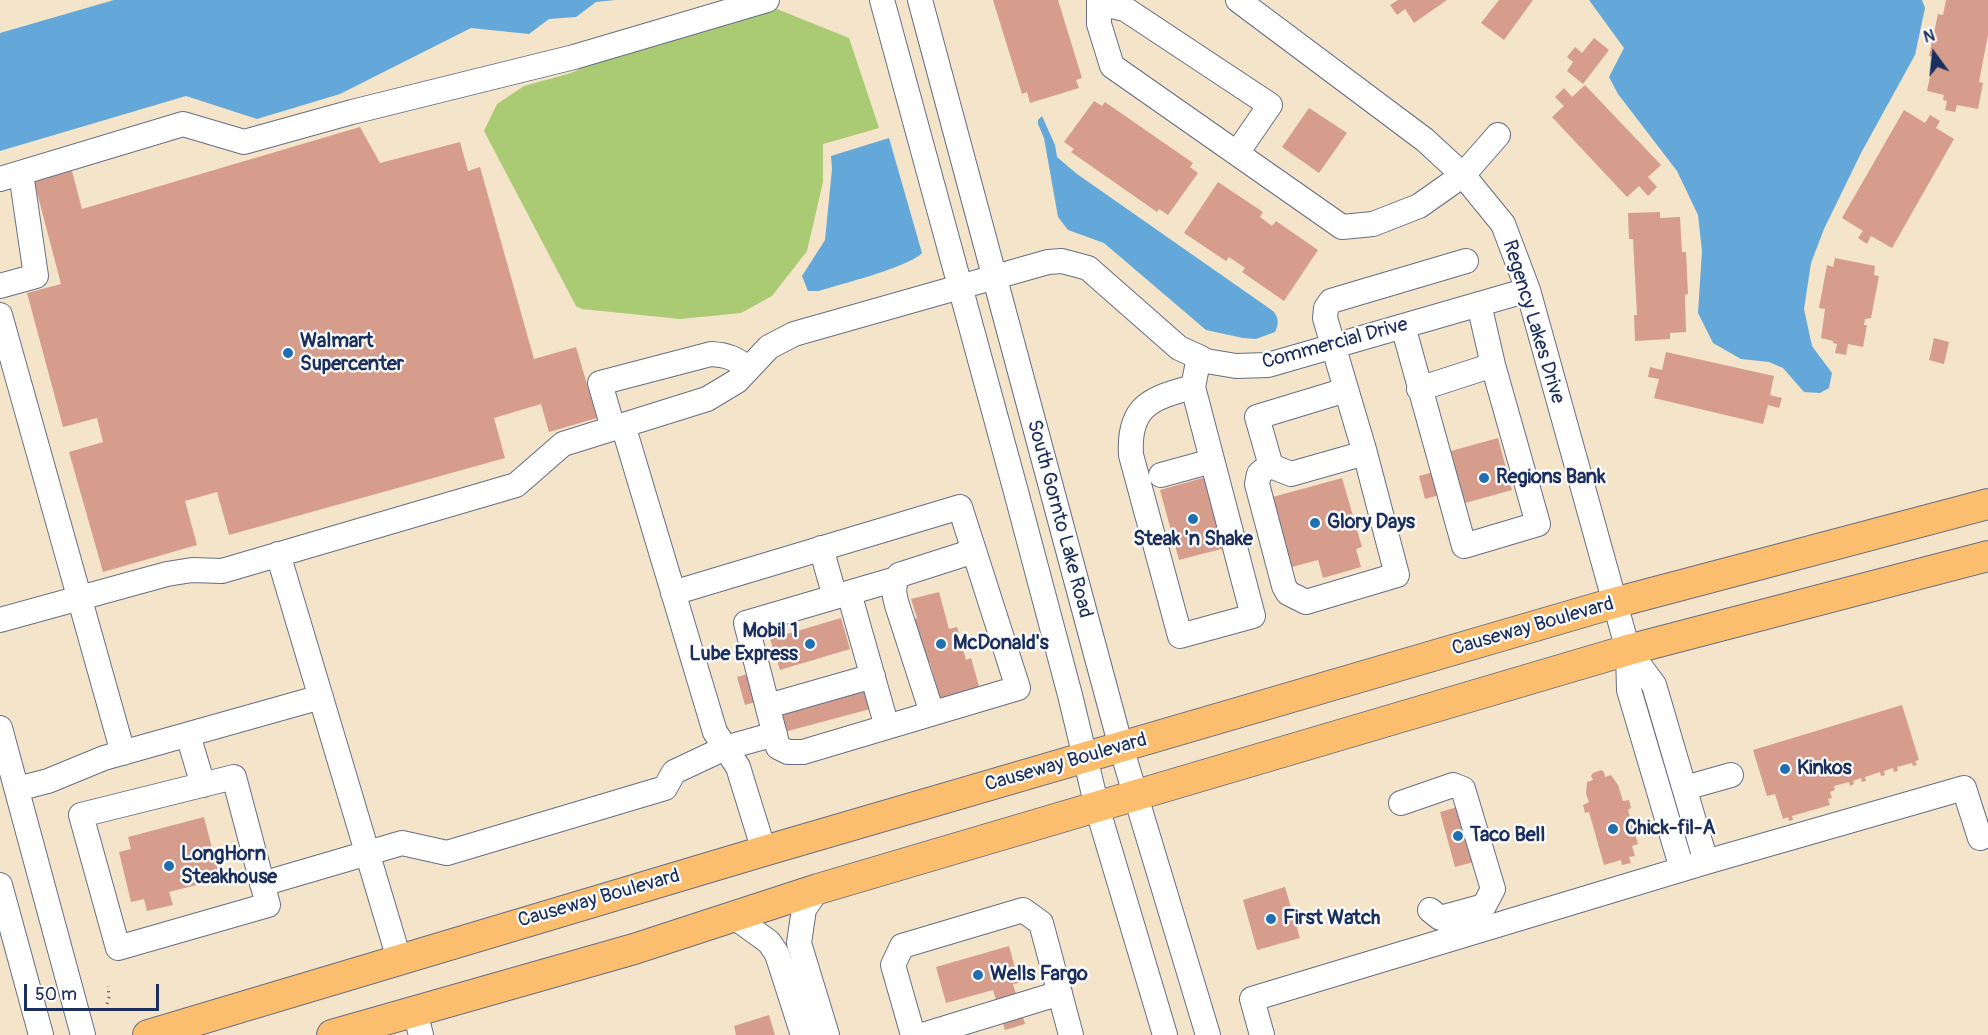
<!DOCTYPE html>
<html>
<head>
<meta charset="utf-8">
<style>
	body { margin:0 }
	#map { position:relative; width:1988px; height:1035px; overflow:hidden; background:#f4e4ca; font-family:Pangolin,sans-serif }
	canvas { display:block }
	.north { position:absolute; left:1904px; top:24px; width:60px; height:60px; -webkit-text-stroke:4px #fff; paint-order:stroke; rotate:345deg; font-size:16px; font-weight:700; line-height:24px; text-align:center; color:#1b2f5e }
	.north::after { content:''; display:block; margin:auto; width:21px; height:27px; background:#1b2f5e; clip-path:polygon(50% 0,100% 100%,50% 72%,0 100%) }
	.scale { position:absolute; left:24px; top:984px; width:135px; height:27px; box-sizing:border-box; border:3px solid #1b2f5e; border-top:0; padding-left:8px; font-size:18px; line-height:21px; white-space:nowrap; color:#1b2f5e; -webkit-text-stroke:4px #fff; paint-order:stroke }
</style>
</head>
<body>
<div id="map">
<canvas width="1988" height="1035"></canvas>
<div class="north">N</div>
<div class="scale">50 m</div>
</div>
<script>
const c = document.querySelector('canvas').getContext('2d');
c.lineJoin = 'round';
function fillPath(path, color) { c.fillStyle = color; c.fill(path, 'evenodd'); }
function stroke(path, color, width, dash) { c.strokeStyle = color; c.lineWidth = width; c.lineCap = dash ? 'butt' : 'round'; c.setLineDash(dash || []); c.stroke(path); }
function label(font, color, halo, rows, align = 'center') {
  c.font = font + ' Pangolin,sans-serif'; c.lineWidth = 4.5; c.setLineDash([]); c.textBaseline = 'middle'; c.strokeStyle = halo; c.fillStyle = color; for (const [text, x, y, turn = 0] of rows) {
    c.save(); c.translate(x, y); c.rotate((+turn || 0) * Math.PI / 180); c.textAlign = isNaN(turn) ? turn : align; if (halo) c.strokeText(text, 0, 0); c.fillText(text, 0, 0); c.restore();
  }
}
fillPath(new Path2D(`
	M 772,7 L 849,38 L 879,128 L 823,144 L 823,182 L 807,251 L 772,296 L 741,313 L 680,319 L 582,309 L 576,306 L 484,131 L 497,104 L 524,86 L 571,73 L 602,59 Z`), '#aaca73');
fillPath(new Path2D(`
	M 114,0 L 615,0 L 596,2 L 576,17 L 549,19 L 529,34 L 471,28 L 340,94 L 257,119 L 186,96 L 0,151 L 0,33 Z
	M 1589,0 L 1922,0 L 1925,8 L 1915,55 L 1861,153 L 1824,229 L 1811,263 L 1804,309 L 1812,346 L 1832,373 L 1829,388 L 1820,393 L 1804,392 L 1783,368 L 1769,362 L 1741,359 L 1713,343 L 1698,313 L 1702,251 L 1698,215 L 1677,171 L 1618,94 L 1609,77 L 1624,48 Z
	M 1042,116 L 1055,145 L 1057,157 L 1077,174 L 1273,311 C 1279,318 1279,324 1275,332 L 1256,339 L 1243,338 L 1206,330 L 1104,243 L 1068,230 L 1058,217 L 1044,138 L 1038,124 L 1038,120 Z
	M 889,138 L 922,253 C 909,267 841,284 819,291 L 808,291 L 802,276 L 825,240 L 832,169 L 831,156 Z`), '#63a8d9');
fillPath(new Path2D(`
	M 993,0 L 1058,0 L 1082,78 L 1076,80 L 1079,88 L 1030,103 L 1027,92 L 1022,94 Z
	M 1398,0 L 1447,0 L 1414,23 L 1405,9 L 1397,15 L 1390,5 Z
	M 1499,0 L 1533,0 L 1504,40 L 1481,23 Z
	M 1946,0 L 1988,0 L 1988,35 L 1979,82 L 1983,83 L 1978,109 L 1957,105 L 1955,112 L 1945,110 L 1947,101 L 1943,100 L 1944,95 L 1927,91 L 1934,57 L 1929,56 L 1938,14 L 1943,15 Z
	M 1594,38 L 1609,50 L 1583,84 L 1567,71 L 1573,62 L 1567,57 L 1575,47 L 1582,53 Z
	M 1585,85 L 1661,165 L 1648,177 L 1657,187 L 1648,196 L 1639,186 L 1627,197 L 1552,117 L 1564,106 L 1555,97 L 1564,88 L 1572,97 Z
	M 1094,101 L 1102,106 L 1105,102 L 1193,163 L 1190,167 L 1198,173 L 1168,215 L 1159,209 L 1157,212 L 1071,152 L 1074,149 L 1064,142 Z
	M 1309,108 L 1347,133 L 1319,173 L 1282,147 Z
	M 1904,110 L 1925,123 L 1930,115 L 1940,121 L 1936,128 L 1954,139 L 1892,248 L 1871,236 L 1867,244 L 1858,238 L 1863,231 L 1842,218 Z
	M 360,127 L 380,163 L 460,142 L 468,171 L 480,167 L 534,359 L 576,347 L 597,418 L 549,432 L 541,404 L 494,418 L 505,458 L 229,535 L 217,492 L 185,501 L 197,545 L 103,572 L 69,452 L 103,442 L 97,418 L 63,427 L 27,293 L 61,284 L 34,181 L 72,171 L 82,209 Z
	M 1218,182 L 1263,212 L 1260,217 L 1272,226 L 1276,221 L 1318,250 L 1284,301 L 1242,272 L 1245,268 L 1229,257 L 1226,261 L 1184,233 Z
	M 1660,212 L 1660,218 L 1680,217 L 1682,252 L 1686,252 L 1688,294 L 1685,295 L 1686,332 L 1670,333 L 1670,339 L 1635,341 L 1634,315 L 1637,315 L 1633,239 L 1629,239 L 1628,213 Z
	M 1835,258 L 1875,266 L 1874,275 L 1879,276 L 1871,318 L 1865,319 L 1864,325 L 1867,325 L 1863,347 L 1848,344 L 1846,355 L 1835,353 L 1837,344 L 1833,343 L 1833,341 L 1821,338 L 1825,309 L 1819,308 L 1827,265 L 1833,267 Z
	M 1934,338 L 1949,342 L 1944,364 L 1929,360 Z
	M 1666,352 L 1774,376 L 1770,395 L 1782,398 L 1779,408 L 1768,405 L 1763,424 L 1654,398 L 1659,379 L 1648,377 L 1650,367 L 1662,370 Z
	M 1498,438 L 1512,490 L 1465,503 L 1461,489 L 1425,499 L 1419,476 L 1455,466 L 1451,451 Z
	M 1206,477 L 1225,548 L 1179,560 L 1160,490 Z
	M 1342,478 L 1362,547 L 1356,549 L 1361,567 L 1323,578 L 1318,560 L 1288,568 L 1269,498 Z
	M 939,592 L 949,629 L 957,627 L 966,660 L 971,658 L 980,690 L 940,700 L 930,663 L 926,664 L 914,619 L 917,618 L 911,599 Z
	M 841,618 L 850,649 L 780,670 L 770,639 Z
	M 751,673 L 759,701 L 745,705 L 737,677 Z
	M 870,690 L 874,708 L 784,732 L 779,715 Z
	M 1902,705 L 1919,760 L 1915,761 L 1917,765 L 1913,766 L 1912,763 L 1897,767 L 1898,771 L 1894,772 L 1893,768 L 1884,771 L 1885,775 L 1881,776 L 1880,772 L 1865,777 L 1866,781 L 1862,782 L 1861,778 L 1853,781 L 1854,784 L 1850,786 L 1849,782 L 1834,786 L 1835,790 L 1830,792 L 1832,798 L 1828,799 L 1830,805 L 1792,816 L 1793,820 L 1789,821 L 1788,817 L 1783,819 L 1775,794 L 1767,796 L 1753,750 Z
	M 1601,770 L 1604,772 L 1605,777 L 1611,775 L 1618,785 L 1623,801 L 1629,800 L 1631,808 L 1628,810 L 1638,844 L 1632,846 L 1635,856 L 1629,857 L 1631,863 L 1622,865 L 1621,860 L 1604,865 L 1589,812 L 1585,813 L 1583,805 L 1589,802 L 1586,794 L 1587,782 L 1593,780 L 1591,776 L 1593,773 Z
	M 1461,806 L 1477,861 L 1455,867 L 1440,812 Z
	M 204,817 L 220,879 L 169,892 L 173,905 L 147,911 L 144,899 L 131,902 L 119,852 L 131,849 L 128,837 Z
	M 1285,887 L 1300,938 L 1257,950 L 1243,900 Z
	M 1009,946 L 1019,983 L 1013,984 L 1025,1024 L 1005,1030 L 993,990 L 946,1003 L 936,967 Z
	M 769,1015 L 775,1035 L 736,1035 L 734,1026 Z`), '#d69d8c');
const minor = new Path2D(`
	M 882,0 L 1015,488 L 1070,695 L 1097,807 L 1165,1035
	M 920,0 L 1121,747 L 1208,1035
	M 1099,0 L 1099,24 L 1112,66 L 1342,227 L 1373,224 L 1419,206 L 1463,175 L 1498,135
	M 1238,0 L 1425,140 L 1463,175 L 1503,224 L 1528,290 L 1628,650 L 1629,690 L 1682,869
	M 1099,3 L 1125,9 L 1270,105 L 1237,153
	M 0,179 L 183,124 L 244,142 L 352,112 L 574,57 L 767,0
	M 0,286 L 36,276 L 21,173
	M 0,315 L 123,753
	M 1403,326 L 1464,546 L 1538,524 L 1493,365 L 1479,304
	M 1193,387 L 1253,616 L 1180,636 L 1131,455 C 1128,406 1151,398 1193,387 L 1199,357
	M 1419,389 L 1493,365
	M 1346,390 L 1257,417 L 1271,466 L 1291,474 L 1365,453
	M 623,425 L 715,732 L 738,767 L 764,851
	M 613,428 L 600,383 L 711,354 C 727,355 736,358 748,369
	M 1271,464 L 1259,474 L 1257,484 L 1284,586 L 1288,593 L 1306,602 L 1397,575 L 1365,453 L 1325,318 L 1326,308 L 1331,301 L 1466,261
	M 1161,475 L 1212,461
	M 821,548 L 835,597
	M 278,554 L 399,959
	M 673,593 L 960,507 L 1018,688 L 803,752 L 788,752 L 778,747 L 746,623 L 896,579
	M 849,593 L 887,727
	M 0,620 L 167,574 L 192,570 L 222,571 L 516,485 L 563,444 L 707,399 L 737,381 L 769,347 L 794,334 L 1048,262 L 1062,261 L 1088,268 L 1179,348 L 1199,357 L 1206,361 L 1236,366 L 1268,365 L 1528,290
	M 1628,650 L 1654,685 L 1706,862
	M 768,706 L 873,676
	M 932,713 L 897,605 C 894,594 892,585 899,575 L 974,551
	M 0,728 L 83,1035
	M 188,735 L 203,785
	M 234,777 L 268,905 L 118,948 L 81,815 Z
	M 1685,788 L 1731,775
	M 17,789 L 48,781 L 104,758 L 321,697
	M 1401,803 L 1453,785 L 1463,789 L 1493,889 L 1484,906 L 1440,918 L 1430,910
	M 262,884 L 402,843 L 447,853 L 665,788 L 674,772 L 725,748 L 775,734
	M 0,885 L 41,1035
	M 818,889 L 804,909 L 799,943 L 827,1035
	M 733,916 L 769,942 L 777,954 L 803,1035
	M 415,1012 L 421,1035
	M 913,1035 L 893,965 L 902,946 L 1023,910 L 1041,923 L 1071,1035
	M 923,1035 L 1060,993
	M 1262,1035 L 1252,999 L 1706,862 L 1964,788 L 1980,838 L 1988,835`);
const major = new Path2D(`
	M 148,1035 L 764,851 L 1614,603 L 1988,504
	M 332,1035 L 634,949 L 818,889 L 1628,650 L 1988,556`);
stroke(minor, '#676e84', 26);
stroke(major, '#676e84', 32);
stroke(new Path2D(`
	M 107,1004 L 109,997 L 108,986`), '#676e84', 3, [1.5, 4.5]);
stroke(minor, '#fff', 24);
stroke(major, '#fabe6e', 30);
for (const [x, y, r, color] of [
	[288,353,6,"#1f6fb2"],
	[1484,478,6,"#1f6fb2"],
	[1193,519,6,"#1f6fb2"],
	[1315,523,6,"#1f6fb2"],
	[810,644,6,"#1f6fb2"],
	[941,644,6,"#1f6fb2"],
	[1785,769,6,"#1f6fb2"],
	[1613,829,6,"#1f6fb2"],
	[1458,836,6,"#1f6fb2"],
	[169,866,6,"#1f6fb2"],
	[1271,919,6,"#1f6fb2"],
	[978,975,6,"#1f6fb2"]
]) { const dot = new Path2D(); dot.arc(x, y, r, 0, 2 * Math.PI); c.fillStyle = color; c.fill(dot); stroke(dot, '#fff', 2); }
label('20px', '#1b2f5e', '#fff', [
	["Regency Lakes Drive",1533,322,73],
	["Commercial Drive",1335,344,-15],
	["South Gornto Lake Road",1059,519,75],
	["Causeway Boulevard",1533,627,-16],
	["Causeway Boulevard",1066,763,-16],
	["Causeway Boulevard",599,899,-16]
]);
label('bold 20px', '#1b2f5e', '#fff', [
	["Walmart",300,342],
	["Supercenter",300,365],
	["Regions Bank",1496,478],
	["Glory Days",1327,523],
	["Steak 'n Shake",1193,540,"center"],
	["Mobil 1",798,632,"right"],
	["Lube Express",798,655,"right"],
	["McDonald's",953,644],
	["Kinkos",1797,769],
	["Chick-fil-A",1625,829],
	["Taco Bell",1470,836],
	["LongHorn",181,855],
	["Steakhouse",181,878],
	["First Watch",1283,919],
	["Wells Fargo",990,975]
], 'left');
</script>
</body>
</html>
